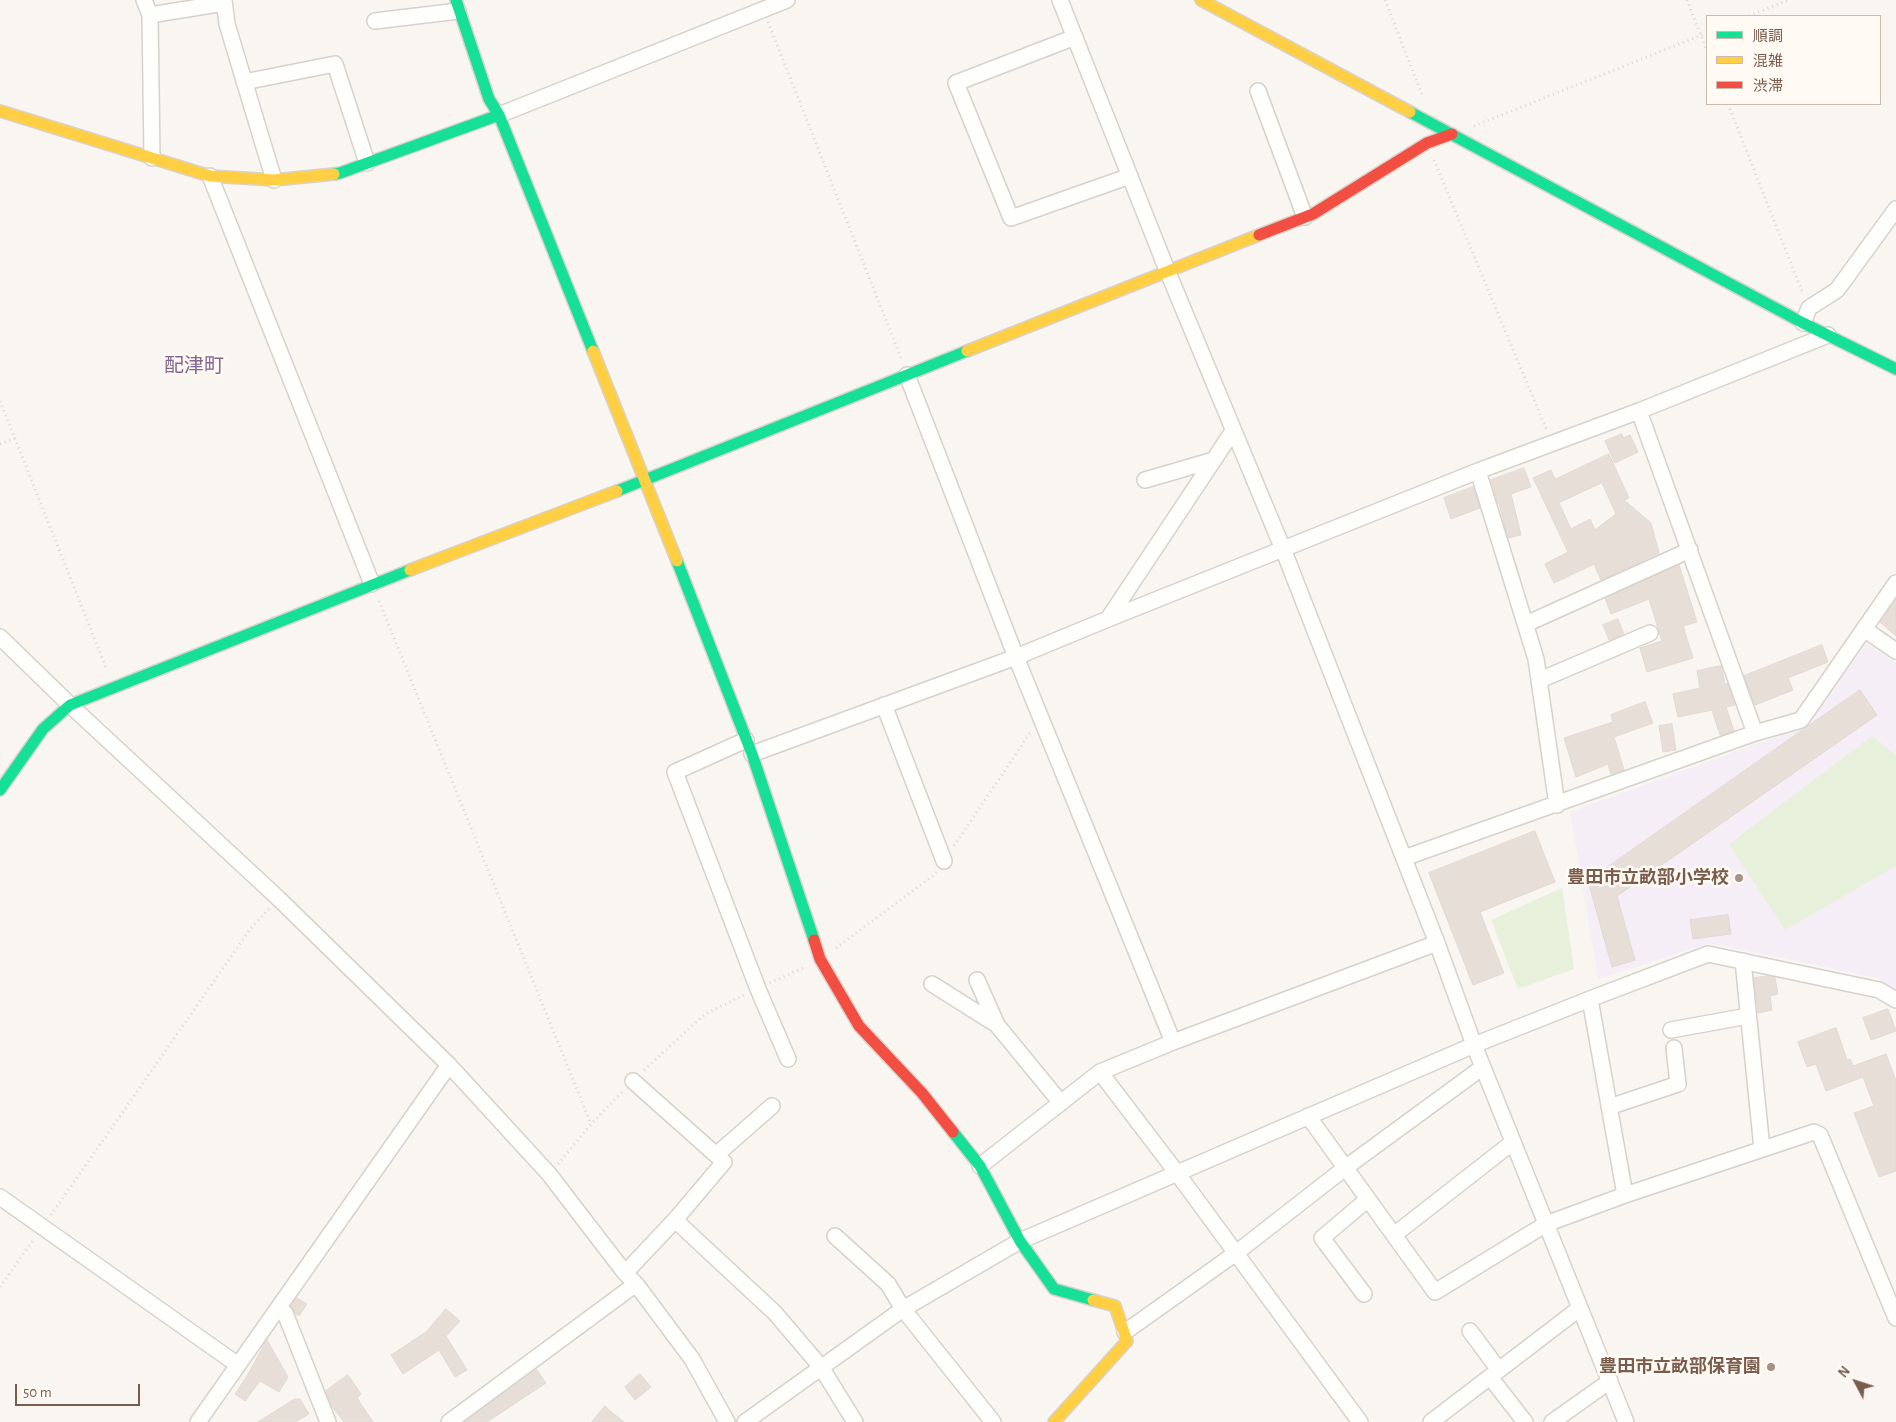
<!DOCTYPE html>
<html>
<head>
<meta charset="utf-8">
<style>
	body { margin:0 }
	#map { position:relative; width:1896px; height:1422px; overflow:hidden; background:#f9f5f0; font-family:"Alegreya Sans","Noto Sans JP",sans-serif }
	canvas { display:block }
	.legend { position:absolute; left:1706px; top:15px; width:175px; height:90px; box-sizing:border-box; background:#fffaf3; border:1px solid #cabbb1; margin:0; padding:6px 9px; list-style:none; font-size:15px; color:#7a5c4d }
	.legend li { display:flex; align-items:center; gap:10px; height:25px }
	.legend b { width:25px; border:1px solid #cabbb1 }
	.north { position:absolute; left:1831px; top:1357px; width:50px; height:50px; -webkit-text-stroke:4px #fffaf3; paint-order:stroke; rotate:310deg; font-size:14px; font-weight:700; line-height:20px; text-align:center; color:#7a5c4d }
	.north::after { content:''; display:block; margin:auto; width:18px; height:22px; background:#7a5c4d; clip-path:polygon(50% 0,100% 100%,50% 72%,0 100%) }
	.scale { position:absolute; left:15px; top:1384px; width:125px; height:22px; box-sizing:border-box; border:2px solid #7a5c4d; border-top:0; padding-left:6px; font-size:15px; line-height:18px; white-space:nowrap; color:#7a5c4d; -webkit-text-stroke:4px #fffaf3; paint-order:stroke }
</style>
</head>
<body>
<div id="map">
<canvas width="1896" height="1422"></canvas>
<ul class="legend">
<li><b style="height:6px;background:#16e098"></b>順調</li>
<li><b style="height:6px;background:#ffcf43"></b>混雑</li>
<li><b style="height:6px;background:#f24e42"></b>渋滞</li>
</ul>
<div class="north">N</div>
<div class="scale">50 m</div>
</div>
<script>
const c = document.querySelector('canvas').getContext('2d');
c.lineJoin = 'round';
function fillPath(path, color) { c.fillStyle = color; c.fill(path, 'evenodd'); }
function stroke(path, color, width, dash) { c.strokeStyle = color; c.lineWidth = width; c.lineCap = dash ? 'butt' : 'round'; c.setLineDash(dash || []); c.stroke(path); }
function label(font, color, halo, rows, align = 'center') {
  c.font = font + ' "Alegreya Sans","Noto Sans JP",sans-serif'; c.lineWidth = 5; c.setLineDash([]); c.textBaseline = 'middle'; c.strokeStyle = halo; c.fillStyle = color; for (const [text, x, y, turn = 0] of rows) {
    c.save(); c.translate(x, y); c.rotate((+turn || 0) * Math.PI / 180); c.textAlign = isNaN(turn) ? turn : align; if (halo) c.strokeText(text, 0, 0); c.fillText(text, 0, 0); c.restore();
  }
}
fillPath(new Path2D(`
	M 1867,643 L 1896,663 L 1896,990 L 1878,978 L 1710,943 L 1598,979 L 1570,812 L 1806,726 Z`), '#f6eef6');
fillPath(new Path2D(`
	M 1872,736 L 1896,755 L 1896,866 L 1785,930 L 1729,844 Z
	M 1562,888 L 1574,969 L 1518,989 L 1491,920 Z`), '#e7f0db');
const building = new Path2D(`
	M 1622,434 L 1623,438 L 1630,435 L 1638,452 L 1615,463 L 1605,441 Z
	M 1609,454 L 1629,498 L 1624,500 L 1651,523 L 1659,553 L 1601,580 L 1594,564 L 1554,583 L 1545,564 L 1568,552 L 1533,478 L 1551,470 L 1555,479 ZM 1602,483 L 1616,514 L 1595,530 L 1590,519 L 1571,529 L 1559,503 Z
	M 1524,468 L 1531,487 L 1511,494 L 1521,535 L 1508,538 L 1499,503 L 1498,503 L 1491,480 Z
	M 1473,487 L 1480,508 L 1451,519 L 1444,498 Z
	M 1679,565 L 1697,622 L 1683,626 L 1693,658 L 1647,672 L 1640,648 L 1662,641 L 1649,599 L 1611,614 L 1605,598 Z
	M 1896,599 L 1896,636 L 1880,622 Z
	M 1618,619 L 1624,634 L 1609,640 L 1603,625 Z
	M 1822,645 L 1828,662 L 1788,678 L 1793,690 L 1755,705 L 1744,676 Z
	M 1721,666 L 1725,684 L 1727,683 L 1735,705 L 1726,707 L 1734,731 L 1720,735 L 1712,710 L 1678,717 L 1673,694 L 1700,688 L 1697,671 Z
	M 1860,690 L 1877,715 L 1617,896 L 1635,960 L 1612,967 L 1588,881 Z
	M 1645,702 L 1653,723 L 1614,737 L 1624,770 L 1611,774 L 1608,764 L 1576,777 L 1564,738 L 1613,722 L 1611,715 Z
	M 1672,724 L 1676,750 L 1663,752 L 1659,726 Z
	M 1535,831 L 1555,882 L 1480,912 L 1504,973 L 1473,985 L 1429,873 Z
	M 1728,915 L 1731,934 L 1693,939 L 1690,920 Z
	M 1768,976 L 1775,978 L 1778,994 L 1770,996 L 1772,1010 L 1758,1013 L 1754,978 Z
	M 1888,1009 L 1896,1031 L 1871,1040 L 1863,1018 Z
	M 1836,1028 L 1847,1060 L 1850,1059 L 1853,1066 L 1886,1054 L 1896,1081 L 1896,1171 L 1879,1177 L 1854,1113 L 1874,1106 L 1863,1077 L 1826,1091 L 1816,1064 L 1807,1067 L 1798,1042 Z
	M 297,1298 L 307,1304 L 299,1316 L 295,1313 L 291,1306 Z
	M 446,1309 L 460,1321 L 446,1336 L 467,1370 L 455,1377 L 439,1350 L 403,1374 L 391,1355 L 426,1332 Z
	M 267,1340 L 288,1377 L 279,1392 L 260,1381 L 245,1401 L 235,1394 L 247,1376 Z
	M 536,1369 L 546,1383 L 487,1422 L 465,1422 Z
	M 640,1374 L 651,1387 L 635,1400 L 625,1387 Z
	M 348,1375 L 361,1394 L 357,1398 L 373,1422 L 344,1422 L 331,1405 L 326,1391 Z
	M 295,1399 L 300,1399 L 309,1414 L 295,1422 L 258,1422 Z
	M 605,1406 L 610,1411 L 624,1422 L 592,1422 Z`);
fillPath(building, '#e6ded7');
stroke(building, '#e2d8d2', 1);
const street = new Path2D(`
	M 144,0 L 150,15 L 152,158
	M 224,0 L 227,24 L 274,180
	M 1060,0 L 1167,270 L 1283,549 L 1437,943 L 1474,1045 L 1626,1422
	M 150,15 L 224,3
	M 375,21 L 458,11
	M 1075,37 L 956,83 L 1011,218 L 1130,176
	M 244,82 L 335,64 L 367,163
	M 1258,91 L 1305,217
	M 499,115 L 787,0
	M 210,176 L 372,584
	M 1803,323 L 1809,308 L 1837,290 L 1896,209
	M 907,375 L 1016,657 L 1173,1042
	M 1639,411 L 1755,733
	M 1478,471 L 1536,659 L 1557,805
	M 1145,480 L 1214,460
	M 1108,619 L 1478,471 L 1639,411 L 1828,335
	M 1526,624 L 1690,550
	M 1864,629 L 1896,651
	M 0,637 L 70,705 L 278,898 L 449,1065 L 549,1174 L 625,1273 L 636,1284 L 692,1359 L 727,1422
	M 1540,680 L 1650,633
	M 884,705 L 944,861
	M 746,740 L 675,772 L 758,989 L 788,1059
	M 752,754 L 1016,657 L 1108,619 L 1233,431
	M 1404,858 L 1755,733 L 1801,720 L 1896,583
	M 1743,961 L 1762,1149
	M 977,980 L 997,1025
	M 932,984 L 997,1025 L 1061,1103
	M 1590,999 L 1625,1195
	M 1671,1030 L 1748,1016
	M 1609,1107 L 1678,1084 L 1674,1048
	M 1308,1116 L 1435,1292 L 1546,1224 L 1625,1195 L 1814,1132 L 1820,1135 L 1896,1318
	M 716,1155 L 772,1106
	M 980,1166 L 1100,1072
	M 0,1197 L 238,1365
	M 675,1220 L 775,1313 L 821,1367 L 855,1422
	M 1394,1235 L 1513,1142
	M 835,1236 L 888,1284 L 903,1309 L 993,1422
	M 625,1273 L 675,1220 L 724,1162 L 633,1081
	M 1364,1294 L 1322,1238 L 1368,1199
	M 278,1308 L 285,1313 L 328,1422
	M 1470,1331 L 1499,1370
	M 1125,1332 L 1236,1253 L 1345,1168 L 1483,1067
	M 1490,1377 L 1525,1422
	M 198,1422 L 449,1065
	M 449,1422 L 636,1284
	M 745,1422 L 903,1309 L 1020,1241 L 1474,1045 L 1590,999 L 1708,954 L 1879,990 L 1896,1000
	M 1360,1422 L 1177,1173 L 1100,1072 L 1173,1042 L 1437,943
	M 1431,1422 L 1580,1308
	M 1552,1422 L 1610,1381`);
const fast = new Path2D(`
	M 456,0 L 489,99 L 499,115 L 593,351
	M 1410,112 L 1803,323 L 1896,369
	M 334,174 L 340,173 L 499,115
	M 617,491 L 967,351
	M 677,561 L 752,754 L 814,940
	M 0,790 L 43,729 L 70,705 L 410,570
	M 953,1132 L 980,1166 L 1020,1241 L 1054,1289 L 1093,1300`);
const slow = new Path2D(`
	M 1201,0 L 1410,112
	M 0,111 L 210,176 L 274,180 L 334,174
	M 593,351 L 677,561
	M 967,351 L 1259,235
	M 410,570 L 617,491
	M 1054,1422 L 1127,1341 L 1115,1306 L 1093,1300`);
const jam = new Path2D(`
	M 1259,235 L 1313,214 L 1427,143 L 1452,134
	M 814,940 L 820,959 L 859,1026 L 922,1093 L 953,1132`);
stroke(street, '#d7d1cb', 18);
stroke(fast, '#d9d2cb', 14);
stroke(slow, '#d9d2cb', 14);
stroke(jam, '#d9d2cb', 14);
stroke(new Path2D(`
	M 1385,0 L 1423,97
	M 1687,0 L 1707,51
	M 1749,16 L 1788,0
	M 768,22 L 901,358
	M 1728,104 L 1803,294
	M 1474,126 L 1707,33
	M 1434,160 L 1547,431
	M 0,401 L 107,670
	M 0,444 L 15,438
	M 379,601 L 591,1124
	M 954,846 L 1030,733
	M 836,948 L 934,875 L 936,872
	M 770,983 L 805,967
	M 644,1070 L 705,1014 L 744,995
	M 558,1164 L 591,1124 L 624,1090
	M 51,1215 L 251,928 L 269,909
	M 0,1287 L 34,1239`), '#dcd5d0', 3, [1, 4]);
stroke(street, '#fefefd', 15);
stroke(fast, '#16e098', 11);
stroke(slow, '#ffcf43', 11);
stroke(jam, '#f24e42', 11);
for (const [x, y, r, color] of [
	[1739,878,5,"#a69286"],
	[1771,1367,5,"#a69286"]
]) { const dot = new Path2D(); dot.arc(x, y, r, 0, 2 * Math.PI); c.fillStyle = color; c.fill(dot); stroke(dot, '#fffaf3', 2); }
label('bold 18px', '#7a5c4d', '#fffaf3', [
	["豊田市立畝部小学校",1729,878],
	["豊田市立畝部保育園",1761,1367]
], 'right');
label('20px', '#846695', '#fffaf3', [
	["配津町",194,366]
]);
</script>
</body>
</html>
